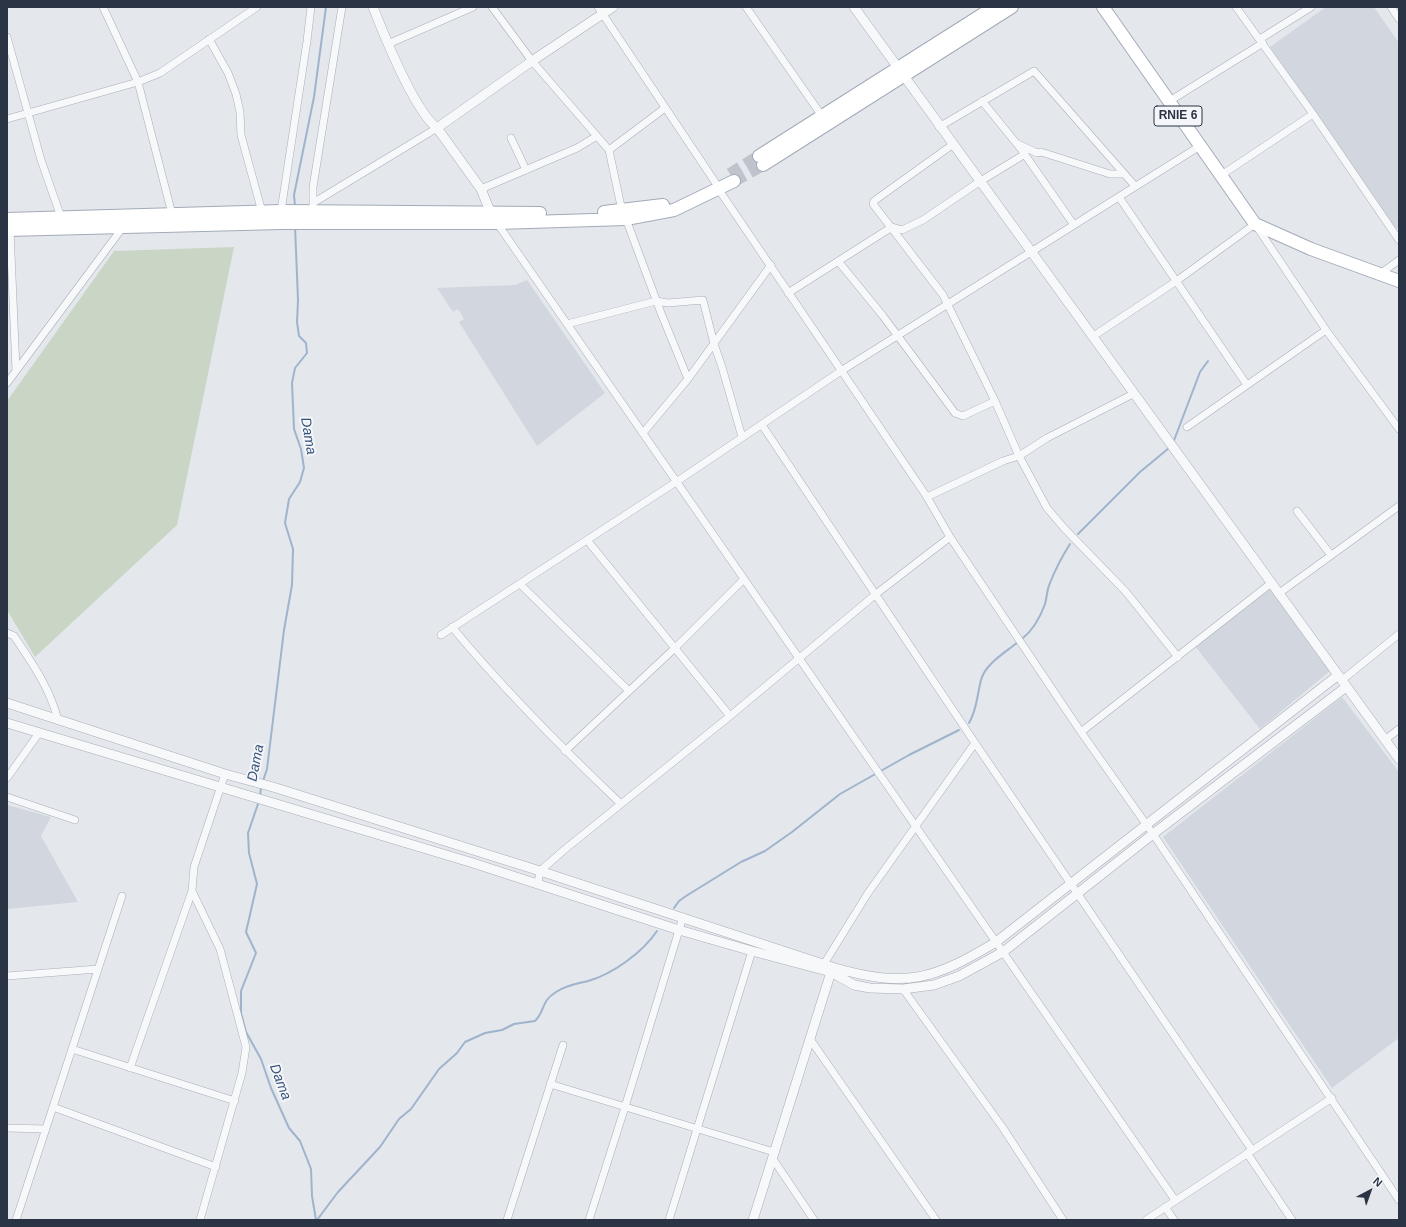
<!DOCTYPE html>
<html>
<head>
<meta charset="utf-8">
<style>
	body { margin:0 }
	#map { position:relative; width:1406px; height:1227px; overflow:hidden; background:#e4e7ec; font-family:Helvetica,sans-serif }
	canvas { display:block }
	.frame { position:absolute; inset:0; border:8px solid #2b3445; pointer-events:none }
	.north { position:absolute; left:1350px; top:1171px; width:40px; height:40px; -webkit-text-stroke:3px #f4f6f9; paint-order:stroke; rotate:41deg; font-size:11px; font-weight:700; line-height:16px; text-align:center; color:#2b3445 }
	.north::after { content:''; display:block; margin:auto; width:14px; height:18px; background:#2b3445; clip-path:polygon(50% 0,100% 100%,50% 72%,0 100%) }
</style>
</head>
<body>
<div id="map">
<canvas width="1406" height="1227"></canvas>
<div class="frame"></div>
<div class="north">N</div>
</div>
<script>
const c = document.querySelector('canvas').getContext('2d');
c.lineJoin = 'round';
function fillPath(path, color) { c.fillStyle = color; c.fill(path, 'evenodd'); }
function stroke(path, color, width, dash) { c.strokeStyle = color; c.lineWidth = width; c.lineCap = dash ? 'butt' : 'round'; c.setLineDash(dash || []); c.stroke(path); }
function label(font, color, halo, rows, align = 'center') {
  c.font = font + ' Helvetica,sans-serif'; c.lineWidth = 4; c.setLineDash([]); c.textBaseline = 'middle'; c.strokeStyle = halo; c.fillStyle = color; for (const [text, x, y, turn = 0] of rows) {
    c.save(); c.translate(x, y); c.rotate((+turn || 0) * Math.PI / 180); c.textAlign = isNaN(turn) ? turn : align; if (halo) c.strokeText(text, 0, 0); c.fillText(text, 0, 0); c.restore();
  }
}
fillPath(new Path2D(`
	M 1326,7 L 1374,7 L 1399,43 L 1399,227 L 1396,229 L 1270,47 Z
	M 527,280 L 605,393 L 537,446 L 459,322 L 464,319 L 458,309 L 453,312 L 437,288 L 515,285 Z
	M 1270,589 L 1331,670 L 1260,729 L 1195,646 Z
	M 1342,697 L 1399,772 L 1399,1038 L 1332,1088 L 1163,837 Z
	M 7,805 L 51,817 L 41,836 L 78,902 L 7,909 Z`), '#d2d6de');
fillPath(new Path2D(`
	M 234,247 L 177,525 L 35,657 L 7,610 L 7,401 L 114,251 Z`), '#c9d6c5');
stroke(new Path2D(`
	M 295,206 L 294,195 L 314,97 L 326,7
	M 1173,443 L 1200,372 L 1208,361
	M 1078,534 L 1140,472 L 1169,448
	M 1022,639 C 1033,630 1040,618 1045,604 C 1047,597 1047,589 1050,583 C 1055,570 1063,555 1070,544
	M 969,723 C 977,710 977,695 981,680 C 985,664 1006,652 1018,642
	M 263,781 L 267,769 L 284,630 L 292,585 L 293,549 L 285,523 L 289,499 L 300,482 L 304,468 L 301,449 L 294,429 L 292,383 L 295,368 L 307,353 L 306,343 L 299,336 L 297,322 L 298,300 L 295,226
	M 260,797 L 261,787
	M 259,801 L 248,833 L 249,853 L 257,884 L 246,932 L 256,953 L 241,991 L 241,1013 L 246,1032 L 261,1059 L 271,1088 L 289,1128 L 300,1141 L 311,1169 L 312,1196 L 316,1220
	M 674,908 L 679,901 L 686,896 L 741,862 L 765,851 L 792,832 L 840,794 L 909,755 L 959,730
	M 317,1220 L 338,1192 L 380,1147 L 399,1119 L 411,1109 L 439,1069 L 457,1053 L 465,1042 L 485,1033 L 502,1030 L 514,1024 L 535,1021 C 546,1010 540,1002 556,992 C 567,985 576,984 588,981 C 613,974 643,952 657,931`), '#9fb4cc', 2);
stroke(new Path2D(`
	M 730,174 L 759,156
	M 734,181 L 763,165`), '#bfc3cb', 12, [12, 6]);
const minor = new Path2D(`
	M 103,7 L 138,82 L 172,214
	M 492,7 L 532,61 L 609,150 L 622,211
	M 598,7 L 715,182
	M 746,7 L 822,116
	M 1236,7 L 1313,114 L 1399,240
	M 1391,7 L 1399,19
	M 7,37 L 41,160 L 61,217
	M 209,39 L 228,73 L 236,94 L 240,112 L 241,135 L 262,212
	M 1260,39 L 1311,7
	M 388,44 L 473,7
	M 982,101 L 1021,149 L 1074,225
	M 1168,102 L 1263,43
	M 7,119 L 138,82 L 160,73 L 257,7
	M 939,127 L 1034,71 L 1135,186
	M 511,138 L 526,170
	M 1018,144 L 1037,153 L 1041,152 L 1110,174 L 1124,174
	M 952,145 L 874,201 L 873,204 L 943,295 L 995,401 L 1019,456 L 1047,508 L 1064,528 L 1126,592 L 1178,657
	M 609,150 L 665,108
	M 1220,176 L 1313,114
	M 481,189 L 577,148 L 597,136
	M 719,190 L 927,497 L 950,537 L 1081,732 L 1153,834 L 1399,1200
	M 1119,197 L 1247,385
	M 313,203 L 313,187 L 342,7
	M 313,206 L 313,203 L 437,128
	M 281,211 L 307,41 L 311,7
	M 626,219 L 661,313 L 688,379
	M 497,223 L 1175,1200
	M 10,230 L 16,370
	M 838,261 L 883,316 L 955,413 L 963,416 L 995,401
	M 1380,274 L 1399,260
	M 788,293 L 892,227 L 902,230 L 923,220 L 979,182 L 1025,154
	M 567,324 L 656,301 L 668,303 L 703,300 L 714,344 L 722,367 L 742,437
	M 1092,337 L 1175,282 L 1255,224 L 1326,330 L 1399,429
	M 7,383 L 123,227
	M 762,425 L 975,743 L 1252,1150
	M 1187,427 L 1326,330
	M 643,433 L 688,379 L 771,265
	M 927,497 L 1003,461 L 1019,456 L 1047,438 L 1133,394
	M 1297,511 L 1331,555
	M 587,540 L 730,716
	M 520,584 L 628,690
	M 1278,594 L 1399,506
	M 452,627 C 504,690 561,747 620,803
	M 7,633 L 14,636 C 32,663 50,688 58,720
	M 441,635 L 676,482 L 841,371 L 1200,146
	M 1341,681 L 1399,634
	M 1081,732 L 1270,584
	M 1385,740 L 1399,729
	M 565,751 L 676,647 L 744,579
	M 7,778 L 39,733
	M 7,797 L 75,820
	M 538,883 L 540,871 L 564,850 L 730,716 L 876,594 L 950,537
	M 824,964 L 868,893 L 975,743
	M 7,976 L 98,969
	M 903,989 L 1003,1128 L 1063,1220
	M 810,1039 L 936,1220
	M 72,1049 L 235,1101
	M 130,1068 L 192,891
	M 550,1084 L 774,1152
	M 53,1107 L 216,1167
	M 7,1128 L 46,1129
	M 1247,1153 L 1292,1220
	M 773,1159 L 814,1220
	M 1165,1207 L 1174,1220
	M 16,1220 L 122,896
	M 200,1220 L 242,1073 L 246,1047 L 220,949 L 192,891 L 194,867 L 225,774
	M 507,1220 L 563,1045
	M 589,1220 L 625,1107 L 683,917
	M 669,1220 L 752,951
	M 1146,1220 L 1332,1098`);
const tertiary = new Path2D(`
	M 373,7 C 384,35 414,110 437,128 L 481,189 L 492,216
	M 854,7 L 1399,759
	M 437,128 L 532,61 L 613,7
	M 7,703 L 225,774 L 273,787 L 540,871 L 835,968 C 907,988 933,980 996,942 L 1337,676
	M 7,723 L 473,863 L 679,930 L 752,951 L 831,972 L 854,985 L 870,988 L 903,989 L 934,985 L 959,976 L 1003,952 L 1153,834 L 1346,687
	M 753,1220 L 831,972 L 835,968`);
const primary = new Path2D(`
	M 1103,7 L 1255,224 L 1311,249 L 1399,281
	M 759,156 L 994,7
	M 763,165 L 1012,7
	M 604,212 L 663,205
	M 7,219 L 281,211 L 540,213
	M 7,230 L 281,223 L 497,223 L 626,219 L 674,210 L 734,181`);
stroke(minor, '#a9aeb7', 8);
stroke(tertiary, '#a9aeb7', 10);
stroke(primary, '#a3abb8', 14);
stroke(minor, '#f7f8fa', 7);
stroke(tertiary, '#f7f8fa', 9);
stroke(primary, '#fff', 12);
for (const [x, y, w] of [
	[1178,116,48]
]) { const box = new Path2D(); box.roundRect(x - w / 2, y - 10, w, 20, 3); c.fillStyle = '#f4f6f9'; c.fill(box); stroke(box, '#2b3445', 1); }
label('bold 12px', '#2b3445', null, [
	["RNIE 6",1178,116]
]);
label('italic 14px', '#34527a', '#f4f6f9', [
	["Dama",308,436,80],
	["Dama",256,763,-79],
	["Dama",280,1082,69]
]);
</script>
</body>
</html>
